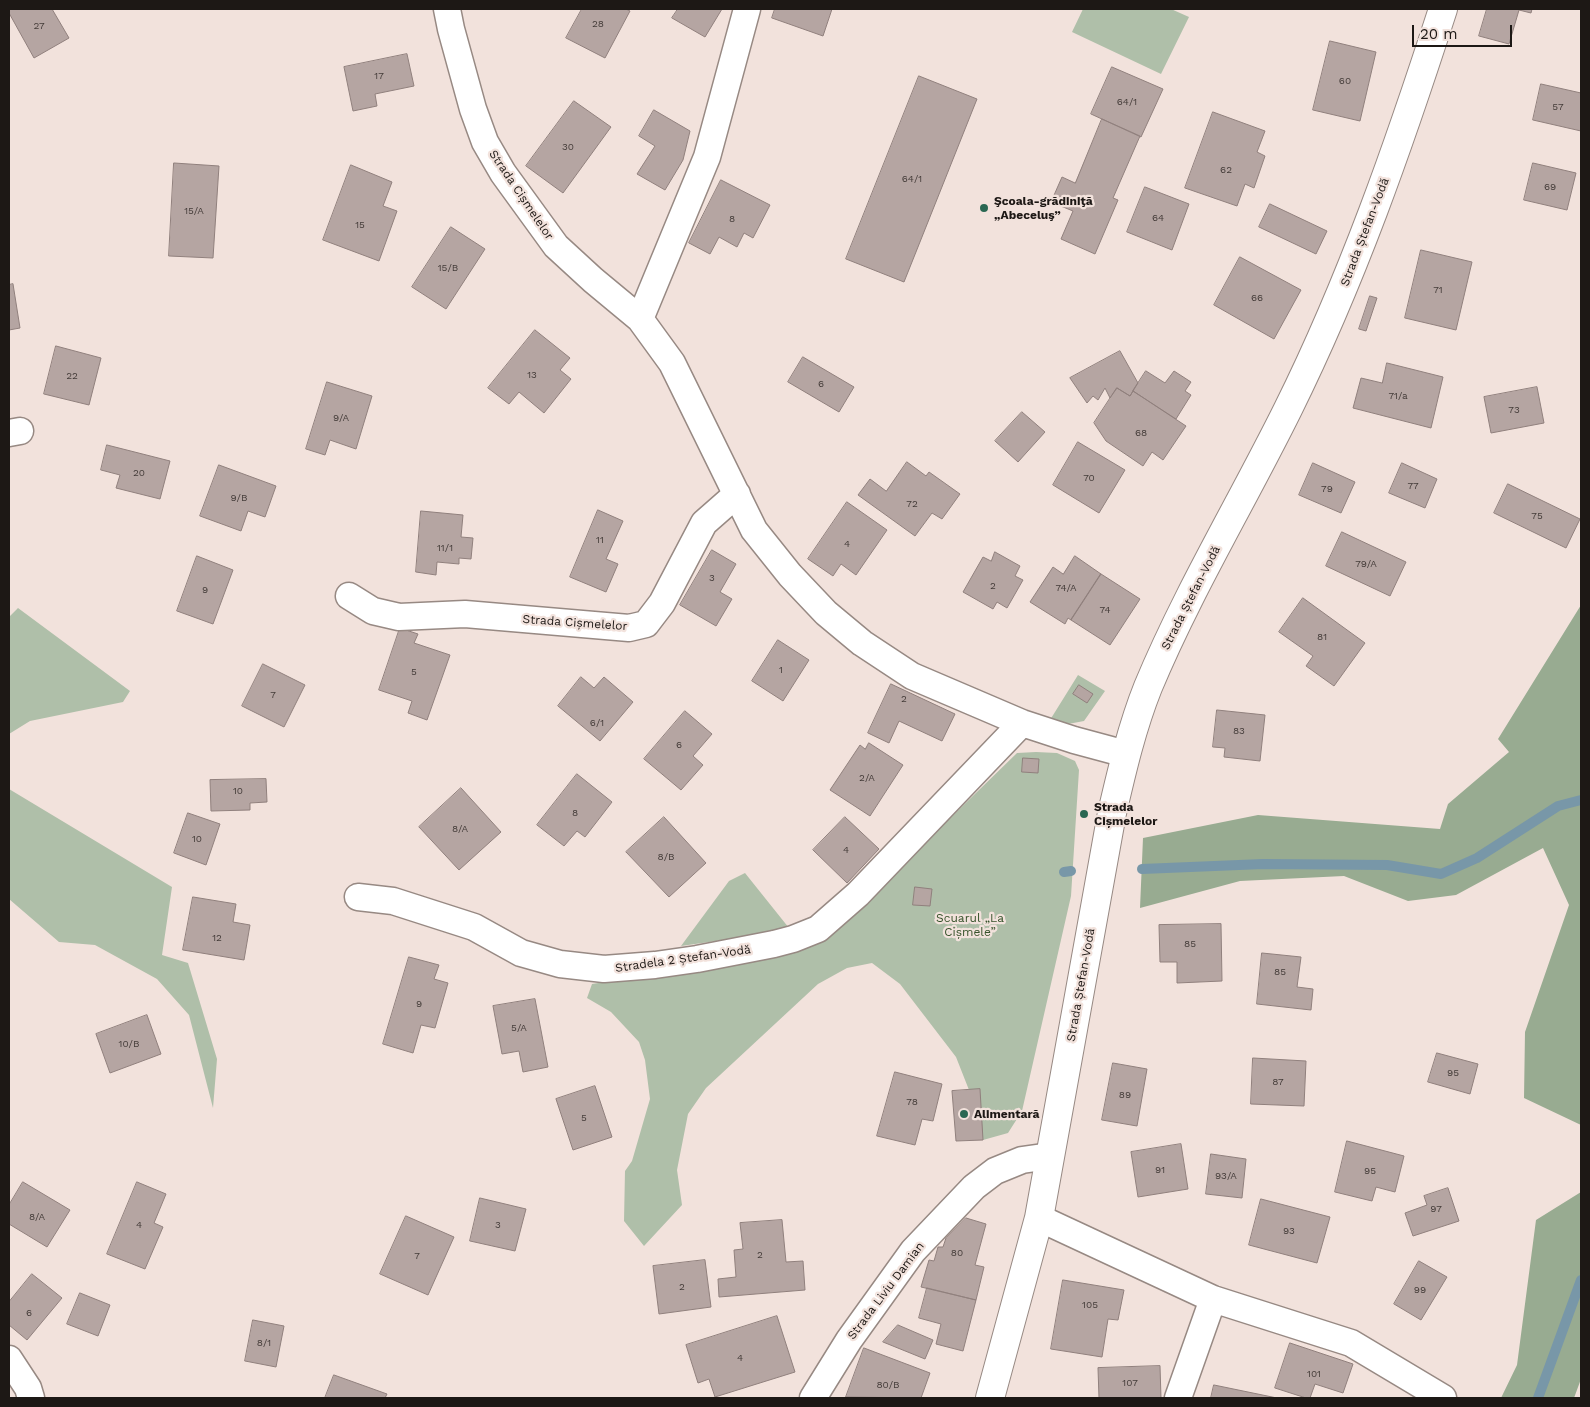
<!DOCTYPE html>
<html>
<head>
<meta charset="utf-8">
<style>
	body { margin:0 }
	#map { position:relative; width:1590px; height:1407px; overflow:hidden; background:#f2e2dc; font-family:"Work Sans",sans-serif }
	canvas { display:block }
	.frame { position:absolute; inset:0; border:10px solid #1d1815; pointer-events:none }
	.scale { position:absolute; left:1412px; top:25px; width:100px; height:22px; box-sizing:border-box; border:2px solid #1d1815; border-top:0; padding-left:6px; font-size:15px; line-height:18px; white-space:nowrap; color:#1d1815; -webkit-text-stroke:4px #f2e2dc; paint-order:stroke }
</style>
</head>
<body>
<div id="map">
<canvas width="1590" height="1407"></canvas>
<div class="frame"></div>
<div class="scale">20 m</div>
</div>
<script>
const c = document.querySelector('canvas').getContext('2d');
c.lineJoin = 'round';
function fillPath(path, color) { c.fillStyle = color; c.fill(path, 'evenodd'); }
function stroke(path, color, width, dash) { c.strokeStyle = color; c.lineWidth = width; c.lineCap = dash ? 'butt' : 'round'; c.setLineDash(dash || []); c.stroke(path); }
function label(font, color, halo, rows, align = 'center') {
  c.font = font + ' "Work Sans",sans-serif'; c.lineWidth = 4.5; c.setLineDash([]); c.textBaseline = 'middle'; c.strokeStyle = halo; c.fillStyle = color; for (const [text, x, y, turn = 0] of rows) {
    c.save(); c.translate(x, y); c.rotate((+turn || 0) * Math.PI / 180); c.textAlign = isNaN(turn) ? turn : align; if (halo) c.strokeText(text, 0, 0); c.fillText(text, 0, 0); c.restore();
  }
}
fillPath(new Path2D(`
	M 1083,9 L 1171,9 L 1189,17 L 1161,74 L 1072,32 Z
	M 18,608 L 130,691 L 123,702 L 30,721 L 9,734 L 9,617 Z
	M 1078,675 L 1105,691 L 1084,721 L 1068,724 L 1050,720 Z
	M 1036,752 L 1057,753 L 1075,761 L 1079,770 L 1071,896 L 1022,1111 L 1008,1133 L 983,1140 L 969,1090 L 956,1057 L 900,984 L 872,963 L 847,968 L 818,984 L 706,1088 L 688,1114 L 677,1170 L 682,1205 L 644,1246 L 624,1221 L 625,1171 L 632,1161 L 650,1099 L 645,1060 L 639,1042 L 611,1012 L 587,998 L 592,984 L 789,952 L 831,934 L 1017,753 Z
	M 9,789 L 172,887 L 162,955 L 188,963 L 217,1059 L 213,1108 L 189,1015 L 157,979 L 95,945 L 59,942 L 9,899 Z
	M 745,873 L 789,928 L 737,938 L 681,946 L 729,881 Z`), '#afbfa9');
fillPath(new Path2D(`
	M 1581,605 L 1581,1125 L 1524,1098 L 1525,1032 L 1569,905 L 1543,848 L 1456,895 L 1408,901 L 1344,876 L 1240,881 L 1140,908 L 1143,838 L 1258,815 L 1440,829 L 1448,804 L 1509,752 L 1498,739 Z
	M 1581,1192 L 1581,1379 L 1574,1398 L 1501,1398 L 1517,1365 L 1536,1220 Z`), '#98ab91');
stroke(new Path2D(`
	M 1142,869 L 1263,864 L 1387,865 L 1441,874 L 1477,858 L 1558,806 L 1581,800
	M 1064,872 L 1071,871
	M 1538,1398 L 1581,1280`), '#7897a8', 10);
const building = new Path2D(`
	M 11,9 L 52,9 L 69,38 L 34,58 L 9,13 L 9,10 Z
	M 582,9 L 626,9 L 630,11 L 605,58 L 566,38 Z
	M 678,9 L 722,9 L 705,37 L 672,18 Z
	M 775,9 L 832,9 L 823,36 L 772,18 Z
	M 1487,9 L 1532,9 L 1531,13 L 1519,10 L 1509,44 L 1479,36 Z
	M 1330,41 L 1376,52 L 1360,121 L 1313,110 Z
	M 407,54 L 414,86 L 375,94 L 377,106 L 353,111 L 344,67 Z
	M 1112,67 L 1163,89 L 1141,137 L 1091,114 Z
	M 919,76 L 977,99 L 904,282 L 846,259 Z
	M 1541,84 L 1581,93 L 1581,131 L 1533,120 Z
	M 574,101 L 611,127 L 563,193 L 526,166 Z
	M 654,110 L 690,131 L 683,160 L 665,190 L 637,174 L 655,146 L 639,136 Z
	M 1213,112 L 1265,131 L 1257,152 L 1265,156 L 1254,188 L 1245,184 L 1237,206 L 1185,188 Z
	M 1102,119 L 1140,136 L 1113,198 L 1118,200 L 1095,254 L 1061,239 L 1073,211 L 1051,202 L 1062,177 L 1075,183 Z
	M 174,163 L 219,166 L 213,258 L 169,256 Z
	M 1533,163 L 1576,173 L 1567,210 L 1524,200 Z
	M 351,165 L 392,182 L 383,206 L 397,211 L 379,261 L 323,240 Z
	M 721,180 L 770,205 L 753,238 L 744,233 L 737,247 L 719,237 L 710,254 L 689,243 Z
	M 1145,187 L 1189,204 L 1172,250 L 1127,232 Z
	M 1270,204 L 1327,231 L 1316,254 L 1259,227 Z
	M 451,227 L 485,249 L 446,309 L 412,287 Z
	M 1421,250 L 1472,262 L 1456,330 L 1405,318 Z
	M 1240,257 L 1301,290 L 1274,339 L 1214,305 Z
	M 13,284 L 20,328 L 9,330 L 9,285 Z
	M 1370,296 L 1377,298 L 1366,331 L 1359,329 Z
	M 535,330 L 570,358 L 560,370 L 571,379 L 544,413 L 519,392 L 509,404 L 488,388 Z
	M 56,346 L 101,358 L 89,405 L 44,394 Z
	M 1120,351 L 1138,383 L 1133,391 L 1130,396 L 1117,388 L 1110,398 L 1105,388 L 1098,400 L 1093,396 L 1087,403 L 1070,378 Z
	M 803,357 L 854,387 L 839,412 L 788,382 Z
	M 1387,363 L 1443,377 L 1431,428 L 1353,408 L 1361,378 L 1382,383 Z
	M 1146,371 L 1165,383 L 1174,371 L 1191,382 L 1185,391 L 1191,395 L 1176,419 L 1133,391 Z
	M 327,382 L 372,396 L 356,449 L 330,440 L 325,455 L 306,449 Z
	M 1537,387 L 1544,423 L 1491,433 L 1484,397 Z
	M 1117,388 L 1130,396 L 1133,391 L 1186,426 L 1163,460 L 1152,452 L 1143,466 L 1106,441 L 1094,423 Z
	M 1022,412 L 1045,432 L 1018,462 L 995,441 Z
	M 1078,442 L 1125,470 L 1099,513 L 1053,485 Z
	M 107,445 L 170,461 L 160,499 L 116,488 L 120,475 L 101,470 Z
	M 907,462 L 926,476 L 929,472 L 960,494 L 942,519 L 932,513 L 915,536 L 858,495 L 870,479 L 886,491 Z
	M 1313,463 L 1355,482 L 1341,513 L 1299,495 Z
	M 1402,463 L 1437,479 L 1425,508 L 1389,493 Z
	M 219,465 L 276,486 L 265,517 L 248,511 L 241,531 L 200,516 Z
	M 1508,484 L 1580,519 L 1566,548 L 1494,513 Z
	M 847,502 L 887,530 L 856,575 L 841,564 L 833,576 L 808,559 Z
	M 598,510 L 623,521 L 606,559 L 618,564 L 606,592 L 570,577 Z
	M 421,511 L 463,515 L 461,537 L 473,538 L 471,559 L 459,558 L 459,564 L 437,562 L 436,575 L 416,572 Z
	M 1342,532 L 1406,562 L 1390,596 L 1326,566 Z
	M 712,550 L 736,564 L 720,592 L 732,599 L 716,626 L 680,605 Z
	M 995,552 L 1020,566 L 1015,576 L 1023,580 L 1007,608 L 997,602 L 993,609 L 963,592 L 983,557 L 991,561 Z
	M 197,556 L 233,570 L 213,624 L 177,611 Z
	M 1075,556 L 1101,574 L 1071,620 L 1068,618 L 1065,624 L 1030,602 L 1053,567 L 1063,574 Z
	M 1101,574 L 1140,599 L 1110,645 L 1071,620 Z
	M 1303,598 L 1365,643 L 1334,686 L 1306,666 L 1313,656 L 1279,632 Z
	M 400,628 L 418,634 L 414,643 L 450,655 L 427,720 L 408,713 L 412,701 L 379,690 Z
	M 778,640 L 809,660 L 783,701 L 752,681 Z
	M 263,664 L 305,685 L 284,727 L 242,706 Z
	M 581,677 L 594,688 L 604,677 L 633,702 L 600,741 L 558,706 Z
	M 891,684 L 955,714 L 942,741 L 899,721 L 889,743 L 868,733 Z
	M 1079,685 L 1093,694 L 1087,703 L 1073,694 Z
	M 1217,710 L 1265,715 L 1260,761 L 1224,757 L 1225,748 L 1213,747 Z
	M 685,711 L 712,734 L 693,756 L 703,765 L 681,790 L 644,759 Z
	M 869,743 L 903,765 L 870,816 L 830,790 L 860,745 L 865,749 Z
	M 1023,758 L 1039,759 L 1038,773 L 1022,772 Z
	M 577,774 L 612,802 L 585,837 L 577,831 L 564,846 L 537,825 Z
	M 266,779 L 267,802 L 250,803 L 250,810 L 211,811 L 210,780 Z
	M 461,788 L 501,832 L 459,870 L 419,827 Z
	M 188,813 L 220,824 L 206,865 L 174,853 Z
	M 664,817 L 706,863 L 669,897 L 626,852 Z
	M 845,817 L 879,849 L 847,883 L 813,850 Z
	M 915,887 L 932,889 L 930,906 L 913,905 Z
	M 193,897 L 236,904 L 233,922 L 250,925 L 244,960 L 183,950 Z
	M 1221,924 L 1222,981 L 1177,983 L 1177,962 L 1160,962 L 1159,925 Z
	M 1262,953 L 1301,957 L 1297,987 L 1313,989 L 1311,1010 L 1257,1004 Z
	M 409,957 L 439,965 L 434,979 L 448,983 L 435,1028 L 421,1025 L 413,1053 L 383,1044 Z
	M 535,999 L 548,1067 L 523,1072 L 519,1051 L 502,1054 L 493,1006 Z
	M 147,1015 L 161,1054 L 110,1073 L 96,1034 Z
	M 1437,1053 L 1478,1064 L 1470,1094 L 1428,1082 Z
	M 1253,1058 L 1306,1061 L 1304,1106 L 1251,1104 Z
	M 1113,1063 L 1147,1069 L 1137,1126 L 1102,1120 Z
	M 895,1072 L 942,1084 L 933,1121 L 922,1119 L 915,1145 L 877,1136 Z
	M 595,1086 L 612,1137 L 573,1150 L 556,1099 Z
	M 980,1089 L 983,1140 L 956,1141 L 952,1091 Z
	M 1347,1141 L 1404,1156 L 1395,1192 L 1376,1187 L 1372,1201 L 1335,1192 Z
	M 1181,1144 L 1188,1189 L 1138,1197 L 1131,1152 Z
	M 1211,1154 L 1246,1159 L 1242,1198 L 1206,1194 Z
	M 23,1182 L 70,1210 L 47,1247 L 9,1224 L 9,1205 Z
	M 137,1182 L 166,1194 L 154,1223 L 163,1227 L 145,1269 L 107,1254 Z
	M 1448,1188 L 1459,1221 L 1413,1236 L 1405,1213 L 1427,1205 L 1424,1196 Z
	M 480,1198 L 526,1209 L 515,1251 L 470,1241 Z
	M 1261,1199 L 1330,1217 L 1317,1263 L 1249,1245 Z
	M 406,1216 L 454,1237 L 428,1295 L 380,1274 Z
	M 966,1218 L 986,1224 L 975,1265 L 984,1267 L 976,1300 L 921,1287 L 929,1260 L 934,1261 L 938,1247 L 943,1247 L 946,1238 Z
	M 782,1220 L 786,1262 L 803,1261 L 805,1290 L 719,1297 L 718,1279 L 736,1277 L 734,1250 L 743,1249 L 740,1223 Z
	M 705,1260 L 711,1307 L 659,1314 L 653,1266 Z
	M 1419,1261 L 1447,1277 L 1421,1320 L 1394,1304 Z
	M 32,1274 L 62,1298 L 27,1340 L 9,1325 L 9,1302 Z
	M 1063,1280 L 1124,1290 L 1118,1320 L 1108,1319 L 1102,1357 L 1051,1349 Z
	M 927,1288 L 976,1300 L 963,1351 L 936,1344 L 941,1324 L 919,1318 Z
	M 80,1293 L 110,1305 L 98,1336 L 67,1324 Z
	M 777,1316 L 795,1372 L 715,1397 L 709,1379 L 698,1383 L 686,1345 Z
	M 253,1320 L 284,1326 L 276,1367 L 245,1361 Z
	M 898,1325 L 933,1340 L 925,1359 L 883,1342 Z
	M 1290,1343 L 1353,1364 L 1343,1393 L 1315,1384 L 1310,1398 L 1306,1398 L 1275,1388 Z
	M 864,1348 L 930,1373 L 921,1398 L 846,1397 Z
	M 1160,1366 L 1161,1398 L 1099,1398 L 1098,1368 Z
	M 334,1375 L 387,1394 L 385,1398 L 325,1398 Z
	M 1214,1385 L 1277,1398 L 1211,1398 Z`);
fillPath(building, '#b5a5a2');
stroke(building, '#90807d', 1);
const street = new Path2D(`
	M 447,9 L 451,29 L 473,109 L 485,142 L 503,173 L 556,246 L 593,280 L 640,319 L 672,363 L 754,530 L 790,575 L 826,613 L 862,643 L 912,676 L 1022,723 L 1074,740 L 1126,754
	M 640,319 L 707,157 L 747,9
	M 9,433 L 20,431
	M 349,596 L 373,611 L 399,617 L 465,614 L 629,628 L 646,624 L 662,603 L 704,523 L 737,494
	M 358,897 L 393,901 L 474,927 L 521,953 L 560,964 L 604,969 L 655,965 L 697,959 L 774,944 L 793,939 L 818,929 L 858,894 L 1022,723
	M 1039,1218 L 1213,1299 L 1351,1343 L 1443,1398
	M 9,1359 L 28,1388 L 31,1398
	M 813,1398 L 849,1340 L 913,1251 L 974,1187 L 995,1171 L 1022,1160 L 1050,1156
	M 1178,1398 L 1213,1299`);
const secondary = new Path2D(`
	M 990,1398 L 1039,1218 L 1112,813 C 1122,770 1132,727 1148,687 C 1188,591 1242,502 1288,409 C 1352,280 1399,145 1443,9`);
stroke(street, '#978983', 29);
stroke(secondary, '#978983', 30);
stroke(street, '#fff', 26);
stroke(secondary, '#fff', 28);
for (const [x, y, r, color] of [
	[984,208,5,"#2a6752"],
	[1084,814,5,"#2a6752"],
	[964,1114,5,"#2a6752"]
]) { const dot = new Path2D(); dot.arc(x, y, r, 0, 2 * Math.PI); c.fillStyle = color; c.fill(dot); stroke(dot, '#f2e2dc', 2); }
label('10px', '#433b38', null, [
	["28",598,24],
	["27",39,26],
	["17",379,76],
	["60",1345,81],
	["64/1",1127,102],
	["57",1558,107],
	["30",568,147],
	["62",1226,170],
	["64/1",912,179],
	["69",1550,187],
	["15/A",194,211],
	["64",1158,218],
	["8",732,219],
	["15",360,225],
	["15/B",448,268],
	["71",1438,290],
	["66",1257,298],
	["13",532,375],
	["22",72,376],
	["6",821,384],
	["71/a",1398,396],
	["73",1514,410],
	["9/A",341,418],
	["68",1141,433],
	["20",139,473],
	["70",1089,478],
	["77",1413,486],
	["79",1327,489],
	["9/B",239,498],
	["72",912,504],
	["75",1537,516],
	["11",600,540],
	["4",847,544],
	["11/1",445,548],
	["79/A",1366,564],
	["3",712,578],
	["2",993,586],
	["74/A",1066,588],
	["9",205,590],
	["74",1105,610],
	["81",1322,637],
	["1",781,670],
	["5",414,672],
	["7",273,695],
	["2",904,699],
	["6/1",597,723],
	["83",1239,731],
	["6",679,745],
	["2/A",867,778],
	["10",238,791],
	["8",575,813],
	["8/A",460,829],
	["10",197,839],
	["4",846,850],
	["8/B",666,857],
	["12",217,938],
	["85",1190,944],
	["85",1280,972],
	["9",419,1004],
	["5/A",519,1028],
	["10/B",129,1044],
	["95",1453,1073],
	["87",1278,1082],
	["89",1125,1095],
	["78",912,1102],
	["5",584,1118],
	["91",1160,1170],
	["95",1370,1171],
	["93/A",1226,1176],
	["97",1436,1209],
	["8/A",37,1217],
	["4",139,1225],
	["3",498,1225],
	["93",1289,1231],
	["80",957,1253],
	["2",760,1255],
	["7",417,1256],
	["2",682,1287],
	["99",1420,1290],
	["105",1090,1305],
	["6",29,1313],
	["8/1",264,1343],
	["4",740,1358],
	["101",1314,1374],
	["107",1130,1383],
	["80/B",888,1385]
]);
label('12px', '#1d1815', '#f2e2dc', [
	["Strada Cișmelelor",521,195,56],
	["Strada Ștefan-Vodă",1365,232,-69],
	["Strada Ștefan-Vodă",1191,598,-63],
	["Strada Cișmelelor",575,623,4],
	["Stradela 2 Ștefan-Vodă",683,959,-8],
	["Strada Ștefan-Vodă",1081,985,-80],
	["Strada Liviu Damian",886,1291,-53]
]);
label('bold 12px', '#1d1815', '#f2e2dc', [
	["Şcoala-grădiniţă",994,201],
	["„Abeceluş”",994,215],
	["Strada",1094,807],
	["Cișmelelor",1094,821],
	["Alimentară",974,1114]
], 'left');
label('12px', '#36522a', '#f2e2dc', [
	["Scuarul „La",970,918],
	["Cișmele”",970,932]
]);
</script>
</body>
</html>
